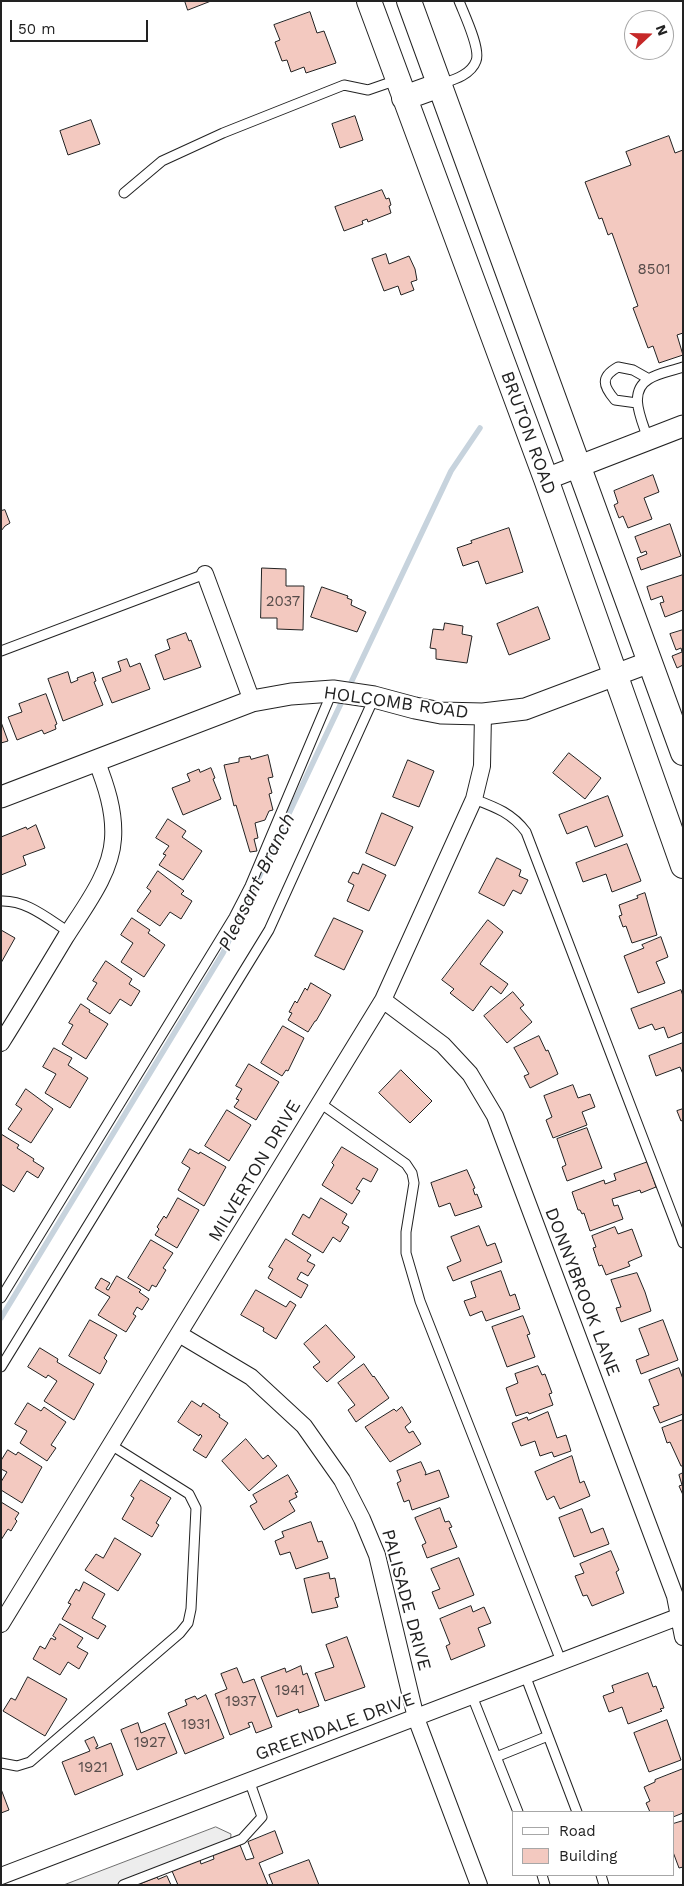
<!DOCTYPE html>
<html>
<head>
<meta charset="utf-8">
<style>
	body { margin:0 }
	#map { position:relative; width:684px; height:1886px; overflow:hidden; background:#fff; font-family:"Work Sans",sans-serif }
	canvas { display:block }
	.frame { position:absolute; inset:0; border:2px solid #222; pointer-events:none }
	.legend { position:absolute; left:512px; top:1811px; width:162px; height:65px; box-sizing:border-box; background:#fff; border:1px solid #a7a7a7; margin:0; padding:6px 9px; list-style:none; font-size:15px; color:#222 }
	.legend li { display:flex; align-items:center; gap:10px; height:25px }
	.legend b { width:25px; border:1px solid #a7a7a7 }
	.north { position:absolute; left:624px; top:10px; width:50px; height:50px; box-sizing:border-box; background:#fff; border:1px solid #a7a7a7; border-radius:50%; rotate:69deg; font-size:14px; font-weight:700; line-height:20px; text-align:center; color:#222 }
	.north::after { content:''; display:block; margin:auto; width:18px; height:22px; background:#c62828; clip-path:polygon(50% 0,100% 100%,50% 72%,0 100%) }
	.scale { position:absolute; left:10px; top:20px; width:138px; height:22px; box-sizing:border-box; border:2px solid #222; border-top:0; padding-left:6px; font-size:15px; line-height:18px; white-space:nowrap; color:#222; -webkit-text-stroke:4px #fff; paint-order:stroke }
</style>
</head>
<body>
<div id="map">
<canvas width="684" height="1886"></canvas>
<div class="frame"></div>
<ul class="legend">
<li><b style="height:6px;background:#fff"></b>Road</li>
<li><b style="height:14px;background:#f3c9c0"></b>Building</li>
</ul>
<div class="north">N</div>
<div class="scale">50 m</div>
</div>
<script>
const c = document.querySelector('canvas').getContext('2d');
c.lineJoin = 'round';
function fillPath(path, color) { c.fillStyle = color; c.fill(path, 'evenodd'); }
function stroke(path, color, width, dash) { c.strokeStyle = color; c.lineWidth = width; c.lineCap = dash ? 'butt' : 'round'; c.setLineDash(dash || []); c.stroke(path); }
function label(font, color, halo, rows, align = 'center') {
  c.font = font + ' "Work Sans",sans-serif'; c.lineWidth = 4; c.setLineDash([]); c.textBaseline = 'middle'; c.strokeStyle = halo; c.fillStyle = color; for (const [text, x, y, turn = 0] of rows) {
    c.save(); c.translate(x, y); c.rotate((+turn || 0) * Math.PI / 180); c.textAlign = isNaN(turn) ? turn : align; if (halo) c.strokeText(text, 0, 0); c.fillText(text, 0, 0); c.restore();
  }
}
const parking = new Path2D(`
	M 216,1827 L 231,1834 L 230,1848 L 134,1885 L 64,1885 Z`);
fillPath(parking, '#ededed');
stroke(parking, '#6f6f6f', 1);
stroke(new Path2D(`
	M 348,689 L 451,471 L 480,428
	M 1,1318 L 223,953 L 344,697`), '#c7d3dd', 5.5);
const building = new Path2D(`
	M 185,1 L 211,1 L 188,10 Z
	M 310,12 L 317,33 L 324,31 L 336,63 L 306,73 L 304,67 L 291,72 L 287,60 L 282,61 L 275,42 L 280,40 L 274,25 Z
	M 355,116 L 363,140 L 340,148 L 332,124 Z
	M 91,120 L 100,144 L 68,155 L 60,131 Z
	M 669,136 L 675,153 L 683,150 L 683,333 L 677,335 L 683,355 L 659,363 L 653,346 L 648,348 L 633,308 L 638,306 L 612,233 L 608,235 L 602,218 L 599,219 L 585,182 L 631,165 L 626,152 Z
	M 382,190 L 386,199 L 389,198 L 391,205 L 389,206 L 391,213 L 368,222 L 367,219 L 362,221 L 363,224 L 344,231 L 335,207 Z
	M 386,254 L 389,264 L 409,256 L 415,269 L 417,280 L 411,282 L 414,290 L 401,295 L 398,286 L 384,291 L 372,259 Z
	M 653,475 L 659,492 L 644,498 L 652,519 L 628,528 L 623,516 L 619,518 L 614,505 L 618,503 L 614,491 Z
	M 5,510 L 10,523 L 5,526 L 1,531 L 1,511 Z
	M 670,524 L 681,556 L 641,570 L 637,558 L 647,554 L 646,551 L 641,553 L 635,537 Z
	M 509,528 L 523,572 L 486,584 L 478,561 L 463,566 L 457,548 L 472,543 L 471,541 Z
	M 262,568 L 286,569 L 286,586 L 304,586 L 303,630 L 277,629 L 277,618 L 261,618 Z
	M 683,575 L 683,610 L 665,617 L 660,603 L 664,602 L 662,596 L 651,600 L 647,587 Z
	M 322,587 L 348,596 L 347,598 L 352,600 L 351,605 L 366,612 L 357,632 L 311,617 Z
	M 538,607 L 550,639 L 509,655 L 497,624 Z
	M 445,623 L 463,626 L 462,634 L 472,636 L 467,663 L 436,659 L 436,649 L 430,648 L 433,629 L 443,630 Z
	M 683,630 L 683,665 L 677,668 L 672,656 L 682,652 L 681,648 L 676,650 L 670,634 Z
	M 186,633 L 189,641 L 191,640 L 201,667 L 164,680 L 155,655 L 170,649 L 167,640 Z
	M 127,659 L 130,667 L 140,663 L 150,689 L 112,703 L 102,678 L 121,671 L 118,662 Z
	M 68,672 L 71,683 L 78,680 L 77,678 L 93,672 L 96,681 L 94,682 L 103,705 L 63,721 L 48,679 Z
	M 46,694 L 57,724 L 55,725 L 56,729 L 44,734 L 42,730 L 17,740 L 8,717 L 22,712 L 19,704 Z
	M 1,722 L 8,741 L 1,743 Z
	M 569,753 L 601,778 L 585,799 L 553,773 Z
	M 268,755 L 273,777 L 268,778 L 272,793 L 269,794 L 273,810 L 269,811 L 265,820 L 255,823 L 258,838 L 254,839 L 257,851 L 250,852 L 236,805 L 234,806 L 224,765 L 239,762 L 239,758 L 250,756 L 251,759 Z
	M 408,760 L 434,771 L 419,807 L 393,797 Z
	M 211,768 L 215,778 L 213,779 L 221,799 L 183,815 L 172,788 L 190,781 L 187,774 L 199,769 L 200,772 Z
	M 608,796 L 623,836 L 595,847 L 587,826 L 567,834 L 559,815 Z
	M 382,813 L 413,827 L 395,866 L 366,853 Z
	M 168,819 L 186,831 L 182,837 L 202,851 L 183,880 L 159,865 L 166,855 L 163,854 L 169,846 L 156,838 Z
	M 36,825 L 45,848 L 23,856 L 26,865 L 1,875 L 1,837 L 26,827 L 27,829 Z
	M 627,844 L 641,881 L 612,892 L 606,874 L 583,882 L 576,863 Z
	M 497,858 L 521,870 L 519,876 L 528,880 L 521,894 L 513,890 L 504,906 L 479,893 Z
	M 363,864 L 386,875 L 369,911 L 347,901 L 354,885 L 348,882 L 353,872 L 358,874 Z
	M 158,871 L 184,891 L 181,894 L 192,901 L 181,919 L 170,912 L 160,926 L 137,911 L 151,891 L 147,888 Z
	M 645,893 L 657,935 L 632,943 L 626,926 L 623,927 L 619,916 L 622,915 L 619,905 L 638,898 L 637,896 Z
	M 132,918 L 150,930 L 148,933 L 165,945 L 144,977 L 121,962 L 133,943 L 121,935 Z
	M 334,918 L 363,931 L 344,970 L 315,956 Z
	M 488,920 L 503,932 L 480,964 L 508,984 L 501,994 L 491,986 L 473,1011 L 450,993 L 454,989 L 442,980 Z
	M 1,930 L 15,938 L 1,963 Z
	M 661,937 L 668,957 L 656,962 L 665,983 L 638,993 L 624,956 L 644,948 L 642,945 Z
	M 106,961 L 132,979 L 129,984 L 140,991 L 131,1006 L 120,999 L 110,1014 L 87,999 L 97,983 L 93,981 Z
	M 311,983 L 331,995 L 316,1021 L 315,1021 L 308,1032 L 288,1020 L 292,1013 L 289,1012 L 295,1001 L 297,1003 L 305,988 L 307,990 Z
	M 681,990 L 683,996 L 683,1032 L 668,1038 L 664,1027 L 655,1030 L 652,1024 L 639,1029 L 631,1009 Z
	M 513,992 L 524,1005 L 520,1008 L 532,1022 L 507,1043 L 484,1016 Z
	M 81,1004 L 90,1010 L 89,1012 L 108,1024 L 86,1059 L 62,1044 L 73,1025 L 69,1023 Z
	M 283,1026 L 304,1038 L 288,1071 L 286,1070 L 282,1076 L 261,1063 Z
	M 539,1036 L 546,1051 L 548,1050 L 558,1074 L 530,1088 L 524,1076 L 529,1074 L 514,1048 Z
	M 683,1043 L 683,1074 L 680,1067 L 656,1076 L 649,1056 Z
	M 54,1048 L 72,1058 L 68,1065 L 88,1078 L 70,1108 L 45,1093 L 56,1074 L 43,1067 Z
	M 249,1064 L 279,1082 L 256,1120 L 234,1107 L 239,1100 L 236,1099 L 242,1089 L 236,1086 Z
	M 401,1070 L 432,1101 L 410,1123 L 379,1093 Z
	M 573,1085 L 578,1098 L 590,1094 L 595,1107 L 582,1112 L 587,1125 L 553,1138 L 546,1120 L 552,1117 L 544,1096 Z
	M 26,1089 L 53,1109 L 31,1143 L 8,1129 L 22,1109 L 16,1105 Z
	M 683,1109 L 683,1120 L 681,1121 L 677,1111 Z
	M 227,1110 L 251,1125 L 229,1161 L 205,1146 Z
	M 587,1128 L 602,1168 L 567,1181 L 562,1167 L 566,1165 L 557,1139 Z
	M 1,1134 L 19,1145 L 17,1148 L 34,1159 L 33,1161 L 44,1168 L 38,1178 L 27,1171 L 14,1192 L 1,1184 Z
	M 342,1147 L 378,1169 L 371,1182 L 363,1178 L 356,1189 L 360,1191 L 352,1204 L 322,1185 L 334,1165 L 332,1163 Z
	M 190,1149 L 199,1154 L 200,1152 L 226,1167 L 204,1206 L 178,1190 L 190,1168 L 182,1163 Z
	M 648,1162 L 656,1187 L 641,1193 L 640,1190 L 612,1199 L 614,1206 L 618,1205 L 623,1219 L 590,1231 L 584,1213 L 582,1214 L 580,1210 L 578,1210 L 572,1192 L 604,1180 L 605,1184 L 616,1180 L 614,1174 Z
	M 467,1170 L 475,1188 L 473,1189 L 475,1195 L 477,1194 L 482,1207 L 455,1216 L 450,1203 L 439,1207 L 431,1183 Z
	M 178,1198 L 199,1210 L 177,1248 L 155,1235 L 159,1229 L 157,1227 L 164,1216 L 166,1218 Z
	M 321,1198 L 347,1214 L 342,1223 L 349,1227 L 340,1242 L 333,1237 L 323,1253 L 292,1234 L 303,1214 L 309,1218 Z
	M 479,1226 L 487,1246 L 495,1243 L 502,1262 L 453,1281 L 447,1267 L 461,1261 L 451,1237 Z
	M 615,1227 L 618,1234 L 632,1229 L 642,1256 L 628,1262 L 630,1266 L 606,1275 L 602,1265 L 599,1266 L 593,1248 L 596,1247 L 592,1236 Z
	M 286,1239 L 311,1255 L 307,1261 L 315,1265 L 308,1276 L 301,1272 L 297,1279 L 308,1285 L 301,1298 L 268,1278 L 273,1269 L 269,1267 Z
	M 151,1240 L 173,1253 L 163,1268 L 166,1270 L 156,1287 L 152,1285 L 149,1291 L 128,1278 Z
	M 501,1271 L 510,1296 L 515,1294 L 520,1309 L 486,1321 L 482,1311 L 470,1316 L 464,1301 L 476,1297 L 471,1282 Z
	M 637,1273 L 645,1292 L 651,1311 L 621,1322 L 616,1308 L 621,1307 L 611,1280 Z
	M 117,1276 L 141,1290 L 139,1292 L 149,1299 L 142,1310 L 137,1307 L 133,1314 L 136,1316 L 126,1332 L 98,1315 L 110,1297 L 95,1288 L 101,1278 L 110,1283 L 106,1289 L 108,1290 Z
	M 256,1290 L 286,1307 L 290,1301 L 296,1305 L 276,1339 L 263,1331 L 264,1328 L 241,1315 Z
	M 523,1316 L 530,1334 L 527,1335 L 535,1357 L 507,1367 L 492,1327 Z
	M 90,1320 L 117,1335 L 104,1358 L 107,1361 L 100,1374 L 69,1356 Z
	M 663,1320 L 678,1360 L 641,1374 L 636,1360 L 649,1355 L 639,1329 Z
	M 326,1325 L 355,1357 L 327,1382 L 313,1367 L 320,1362 L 304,1344 Z
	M 40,1348 L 58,1359 L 57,1362 L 94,1384 L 74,1420 L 44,1401 L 57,1381 L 48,1375 L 46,1378 L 28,1367 Z
	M 364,1364 L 373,1377 L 374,1376 L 389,1398 L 356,1422 L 348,1410 L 355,1405 L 338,1383 Z
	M 538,1366 L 542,1375 L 545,1374 L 552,1393 L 549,1394 L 553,1405 L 529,1414 L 528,1412 L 516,1416 L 506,1388 L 518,1383 L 515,1374 Z
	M 679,1368 L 683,1379 L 683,1414 L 660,1423 L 653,1407 L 659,1405 L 649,1380 Z
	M 192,1401 L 201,1407 L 203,1403 L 220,1415 L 219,1417 L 228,1423 L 206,1458 L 193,1450 L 202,1436 L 200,1434 L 199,1436 L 178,1422 Z
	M 28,1403 L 41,1411 L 44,1407 L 66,1422 L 51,1445 L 56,1448 L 47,1461 L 20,1443 L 27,1431 L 15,1424 Z
	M 402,1407 L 411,1422 L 405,1427 L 409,1433 L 413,1431 L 421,1444 L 390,1462 L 365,1427 L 394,1409 L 396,1411 Z
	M 548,1412 L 557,1438 L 566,1435 L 571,1451 L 554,1457 L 552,1452 L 540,1456 L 535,1441 L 521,1446 L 512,1423 L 527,1417 L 528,1420 Z
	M 683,1420 L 683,1466 L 681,1466 L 670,1442 L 667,1443 L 662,1428 Z
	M 246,1439 L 263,1459 L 268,1455 L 277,1466 L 249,1491 L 222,1461 Z
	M 8,1450 L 16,1455 L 18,1452 L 42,1467 L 22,1503 L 1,1490 L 1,1482 L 7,1472 L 1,1469 L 1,1461 Z
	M 572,1456 L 580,1483 L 584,1481 L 590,1496 L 560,1509 L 554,1496 L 547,1500 L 535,1472 Z
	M 421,1462 L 426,1473 L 425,1475 L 439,1470 L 449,1497 L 412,1510 L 409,1500 L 404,1502 L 397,1483 L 401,1481 L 397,1471 Z
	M 683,1473 L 683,1495 L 679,1486 L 682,1485 L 679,1475 Z
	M 288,1475 L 298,1492 L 295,1493 L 297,1497 L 289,1501 L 295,1511 L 264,1530 L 250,1506 L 257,1502 L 253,1495 Z
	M 141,1480 L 171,1498 L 156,1523 L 159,1525 L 152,1537 L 122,1519 L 134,1498 L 131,1496 Z
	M 1,1502 L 19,1513 L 15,1519 L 17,1521 L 11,1531 L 8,1529 L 1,1540 Z
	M 440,1508 L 445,1522 L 449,1521 L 452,1527 L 449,1528 L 457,1547 L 427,1558 L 422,1545 L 426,1543 L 415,1518 Z
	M 582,1509 L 591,1533 L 603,1528 L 609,1544 L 574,1557 L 559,1518 Z
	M 311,1522 L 318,1542 L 322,1541 L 328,1558 L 296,1569 L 290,1552 L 280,1555 L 275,1541 L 284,1537 L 282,1532 Z
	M 115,1538 L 141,1554 L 118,1591 L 85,1570 L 96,1554 L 103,1558 Z
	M 611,1551 L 619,1570 L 616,1572 L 624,1593 L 592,1606 L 587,1595 L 583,1596 L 575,1576 L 584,1573 L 580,1564 Z
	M 459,1558 L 474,1595 L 439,1609 L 432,1592 L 440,1589 L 431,1569 Z
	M 329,1573 L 330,1579 L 335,1578 L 339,1597 L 335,1598 L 338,1607 L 312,1613 L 304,1579 Z
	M 84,1582 L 105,1594 L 92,1618 L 106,1626 L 98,1639 L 62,1619 L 71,1604 L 68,1603 L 76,1589 L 79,1591 Z
	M 471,1606 L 473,1612 L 484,1607 L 491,1623 L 478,1628 L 485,1646 L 451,1660 L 446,1646 L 450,1644 L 440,1619 Z
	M 60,1624 L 83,1638 L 77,1647 L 88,1653 L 79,1669 L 68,1662 L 60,1675 L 33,1659 L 40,1646 L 45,1649 L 51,1638 L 55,1640 L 56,1638 L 53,1636 Z
	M 347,1637 L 365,1687 L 325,1701 L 315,1673 L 334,1667 L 326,1645 Z
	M 301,1666 L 303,1675 L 307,1673 L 319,1706 L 299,1713 L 298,1709 L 277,1717 L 261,1677 L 285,1668 L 286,1672 Z
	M 237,1668 L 243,1683 L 254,1679 L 272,1727 L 256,1733 L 252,1722 L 248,1723 L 250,1727 L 230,1735 L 215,1694 L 227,1689 L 221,1674 Z
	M 648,1673 L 653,1687 L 656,1686 L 664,1708 L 660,1709 L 662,1711 L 628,1724 L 622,1707 L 609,1712 L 603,1696 L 614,1692 L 612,1686 Z
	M 28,1677 L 67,1699 L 45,1736 L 3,1711 L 11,1698 L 15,1700 Z
	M 206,1695 L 224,1738 L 185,1754 L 168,1713 L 187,1705 L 185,1700 L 195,1696 L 197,1699 Z
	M 667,1720 L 681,1760 L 649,1772 L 634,1733 Z
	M 138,1723 L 141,1733 L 165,1723 L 177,1753 L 137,1770 L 121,1730 Z
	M 94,1737 L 98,1746 L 96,1747 L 96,1749 L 111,1743 L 123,1775 L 75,1795 L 62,1762 L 90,1751 L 85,1741 Z
	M 683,1769 L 683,1813 L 673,1817 L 673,1812 L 650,1812 L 646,1803 L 650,1801 L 644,1787 L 655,1782 L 655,1780 Z
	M 1,1789 L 9,1810 L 1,1813 Z
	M 683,1821 L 683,1867 L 679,1868 L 673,1852 L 673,1824 Z
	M 275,1831 L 283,1853 L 259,1863 L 268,1885 L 178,1885 L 172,1871 L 200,1860 L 201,1864 L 214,1859 L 213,1855 L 240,1845 L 246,1860 L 254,1858 L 248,1842 Z
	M 309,1860 L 319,1885 L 273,1885 L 269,1875 Z
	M 167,1876 L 171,1885 L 137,1885 L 157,1877 L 158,1879 Z`);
fillPath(building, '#f3c9c0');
stroke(building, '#222', 1);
const service = new Path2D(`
	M 441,84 C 453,80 471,75 476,61 C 481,49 464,14 459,1
	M 124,193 L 162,161 L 223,133 L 344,85 L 368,90 L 397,80
	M 637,403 L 615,400 C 603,386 600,377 618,367 L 633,370 L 649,379
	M 648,439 C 642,420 627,392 649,379 C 658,373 672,371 683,367
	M 1,651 L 205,574
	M 474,799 C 495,807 512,813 526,832 L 683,1243
	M 1,901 C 27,900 48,919 69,932
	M 320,1103 L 406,1164 L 412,1173 L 414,1183 L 406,1232 L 406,1253 L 420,1301 L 561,1661
	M 1,1298 L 234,917 L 250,886 L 332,692
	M 1,1367 L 269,930 L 374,698
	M 525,1675 L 577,1812
	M 472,1696 L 518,1812
	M 496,1757 L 548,1736
	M 1,1763 L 17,1766 L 30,1762 L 180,1633 L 188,1623 L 191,1609 L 196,1508 L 189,1494 L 111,1445
	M 542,1875 L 545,1885
	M 601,1875 L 604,1885
	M 123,1885 L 242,1839 L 262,1817 L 249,1780`);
const minor = new Path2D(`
	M 205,574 L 252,701
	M 383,1000 L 443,1045 L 470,1074 L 495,1116 L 675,1596 L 683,1637
	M 1,1043 C 23,1008 44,973 65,938 C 83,909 111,874 113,839 C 115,812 106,785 96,760
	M 179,1334 L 251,1377 L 304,1426 L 342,1480 L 362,1519 L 377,1555 L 416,1718 L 479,1885
	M 1,1624 L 383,1000 L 474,799 L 482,766 L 483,714
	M 1,1876 L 683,1615`);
const tertiary = new Path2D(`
	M 546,479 L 683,426
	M 1,797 L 252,701 L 291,694 L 333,691 L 374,697 L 415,708 L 441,713 L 483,714 L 525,709 L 650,662`);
const secondary = new Path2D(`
	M 369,1 L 546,479 L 683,866
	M 409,1 L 683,753
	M 404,98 L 440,85`);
stroke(service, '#222', 11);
stroke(minor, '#222', 18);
stroke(tertiary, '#222', 23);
stroke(secondary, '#222', 26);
stroke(service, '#fff', 9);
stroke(minor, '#fff', 16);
stroke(tertiary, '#fff', 21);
stroke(secondary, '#fff', 24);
label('15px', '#564c4a', null, [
	["8501",654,270],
	["2037",283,602],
	["1941",290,1691],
	["1937",241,1702],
	["1931",196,1725],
	["1927",150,1743],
	["1921",93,1768]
]);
label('18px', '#222', '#fff', [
	["BRUTON ROAD",528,433,70],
	["HOLCOMB ROAD",396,703,8],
	["MILVERTON DRIVE",255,1171,-59],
	["DONNYBROOK LANE",582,1292,69],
	["PALISADE DRIVE",406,1600,75],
	["GREENDALE DRIVE",335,1727,-20]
]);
label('italic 19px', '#222', '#fff', [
	["Pleasant Branch",257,882,-64]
]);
</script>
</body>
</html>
